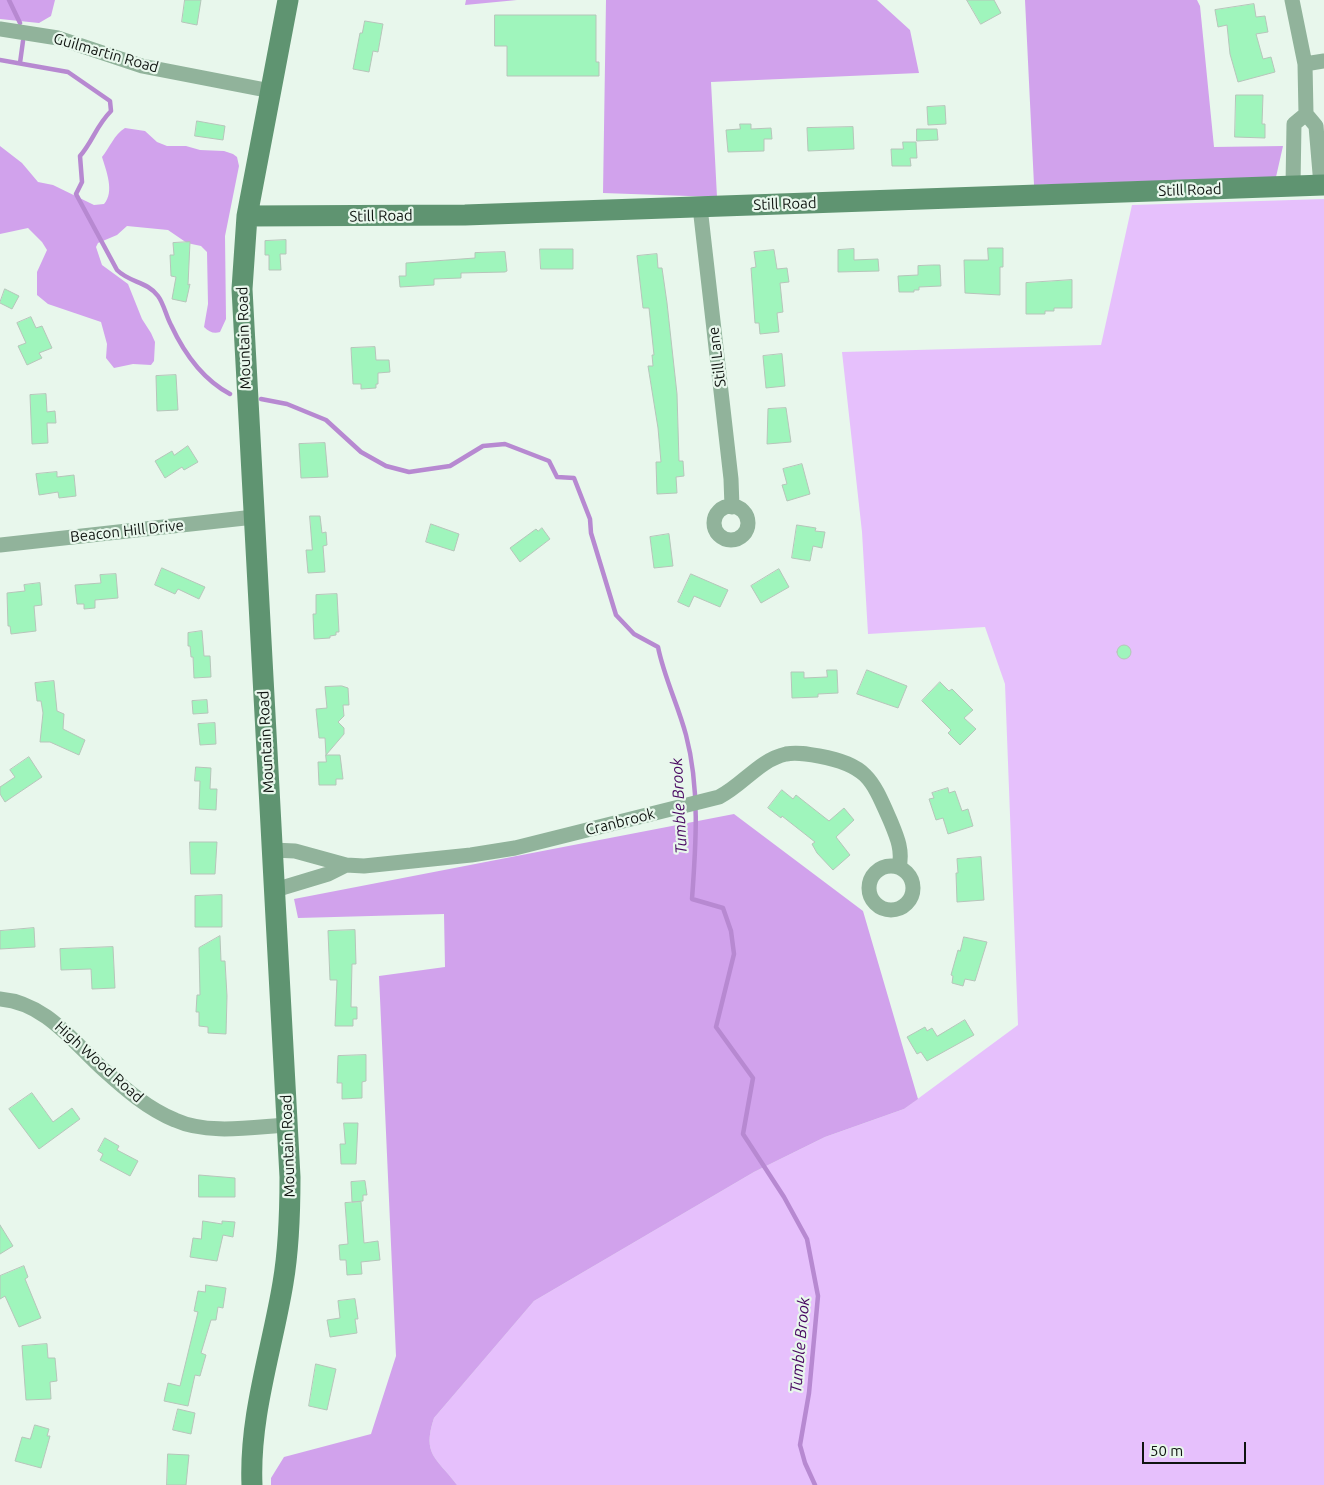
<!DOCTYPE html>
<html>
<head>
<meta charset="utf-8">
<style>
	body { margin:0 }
	#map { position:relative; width:1324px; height:1485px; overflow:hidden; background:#e8f7ec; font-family:Ubuntu,sans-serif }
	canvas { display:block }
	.scale { position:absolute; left:1142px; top:1442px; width:104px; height:22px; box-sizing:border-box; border:2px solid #0f1410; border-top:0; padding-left:6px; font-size:15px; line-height:18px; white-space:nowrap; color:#0f1410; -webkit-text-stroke:4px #e8f7ec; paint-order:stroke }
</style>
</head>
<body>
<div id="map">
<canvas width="1324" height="1485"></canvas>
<div class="scale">50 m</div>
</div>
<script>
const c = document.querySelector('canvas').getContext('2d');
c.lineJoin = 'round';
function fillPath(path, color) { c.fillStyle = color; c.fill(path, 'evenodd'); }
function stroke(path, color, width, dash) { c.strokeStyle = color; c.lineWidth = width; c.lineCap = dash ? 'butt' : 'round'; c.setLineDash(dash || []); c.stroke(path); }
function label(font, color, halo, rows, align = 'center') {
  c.font = font + ' Ubuntu,sans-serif'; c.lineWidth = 4.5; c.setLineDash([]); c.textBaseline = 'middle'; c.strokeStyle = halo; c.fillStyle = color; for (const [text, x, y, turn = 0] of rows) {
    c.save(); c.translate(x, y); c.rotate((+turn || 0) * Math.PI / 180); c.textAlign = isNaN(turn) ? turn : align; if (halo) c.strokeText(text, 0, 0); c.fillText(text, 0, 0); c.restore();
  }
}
fillPath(new Path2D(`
	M 1324,199 L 1324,1485 L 457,1485 C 436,1457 422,1455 434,1418 L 534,1301 L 754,1172 L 825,1137 L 904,1109 L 1018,1025 L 1005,684 L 985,627 L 868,634 L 862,532 L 842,352 L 1101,345 L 1132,205 Z`), '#e6c0fc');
fillPath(new Path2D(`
	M 0,0 L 55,0 L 51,16 L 39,23 L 0,19 Z
	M 466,0 L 517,0 L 465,5 Z
	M 606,0 L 877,0 L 910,30 L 919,73 L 711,82 L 717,197 L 603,193 Z
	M 1025,0 L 1197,0 L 1200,6 L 1214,147 L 1283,146 L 1276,177 L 1034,185 Z
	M 125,128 L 145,131 L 157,142 L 167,146 L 186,146 L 200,150 L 224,151 L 233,154 L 237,157 L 239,166 L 225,236 L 226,319 L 220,332 C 214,334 209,332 204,327 L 208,304 L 207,252 L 201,246 L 187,243 L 168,230 L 127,226 L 117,235 L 98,243 L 96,247 L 102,265 L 128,284 L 142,319 L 151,333 L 155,342 L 154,361 L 151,365 L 133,364 L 114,368 L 106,358 L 107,344 L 101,322 L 48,304 L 37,295 L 37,272 L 47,250 L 42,242 L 28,228 L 0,234 L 0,146 L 22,163 L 38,182 L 53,185 L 94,205 L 104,204 C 115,192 106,170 102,157 C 110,147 114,135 125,128 Z
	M 734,814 L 863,911 L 918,1099 L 904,1109 L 825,1137 L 754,1172 L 534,1301 L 434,1418 C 422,1455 436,1457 457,1485 L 271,1485 L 271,1478 L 284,1457 L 371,1434 L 396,1356 L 379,976 L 445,967 L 444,914 L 298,918 L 294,899 Z`), '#d1a2ec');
stroke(new Path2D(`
	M 9,0 L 20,23
	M 0,60 L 68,72 L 110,101 L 111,111 C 96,126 93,141 80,156 L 82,182 L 76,194 L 117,270 C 130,283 147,281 158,296 C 164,304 166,316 171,325 C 184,353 202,379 230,394
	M 20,63 L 23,41
	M 261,399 L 287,404 L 326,420 L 361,452 L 386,466 L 409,472 L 450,466 L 483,446 L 505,444 L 549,461 L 557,477 L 574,478 L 590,519 L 591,533 L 616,615 L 634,634 L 658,647 C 664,677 678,705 686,735 C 700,788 696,845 692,899 L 723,908 L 731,931 L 734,954 L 716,1027 L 753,1078 L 743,1134 L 784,1197 L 807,1239 L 818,1296 L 809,1393 L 800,1445 L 805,1463 L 815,1485`), '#b789d1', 4.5);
const building = new Path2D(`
	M 185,0 L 201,0 L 197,25 L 182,22 Z
	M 967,0 L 994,0 L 1001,13 L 981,24 Z
	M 1254,4 L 1256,17 L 1265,16 L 1268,32 L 1256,34 L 1263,59 L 1271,57 L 1275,72 L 1238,82 L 1230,54 L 1227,25 L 1218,27 L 1215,10 Z
	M 495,15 L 596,15 L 596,62 L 599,62 L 599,76 L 507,76 L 507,46 L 495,46 Z
	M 365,21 L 383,24 L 378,52 L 373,51 L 369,72 L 353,69 L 360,33 L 362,33 Z
	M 1236,95 L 1263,95 L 1262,124 L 1265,124 L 1265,138 L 1235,137 Z
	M 945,106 L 946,124 L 928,125 L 927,107 Z
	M 197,121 L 225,126 L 223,140 L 195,136 Z
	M 740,124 L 751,124 L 751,129 L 771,128 L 772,139 L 764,139 L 764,151 L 728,152 L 726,130 L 740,129 Z
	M 853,127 L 854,149 L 808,151 L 807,128 Z
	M 917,129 L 937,129 L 938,140 L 917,141 Z
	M 903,142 L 916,142 L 917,158 L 910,158 L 911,166 L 892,166 L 891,149 L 903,149 Z
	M 286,240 L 286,254 L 280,254 L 281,270 L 269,270 L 269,255 L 265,255 L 265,241 Z
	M 190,242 L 188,285 L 190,284 L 186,302 L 172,299 L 176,277 L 171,276 L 170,255 L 174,255 L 173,243 Z
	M 988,248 L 1003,248 L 1003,267 L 1000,267 L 1000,295 L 965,293 L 964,260 L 988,260 Z
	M 540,249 L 573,249 L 573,269 L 541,269 Z
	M 854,249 L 854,260 L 878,259 L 879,271 L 838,272 L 838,250 Z
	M 774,250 L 777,269 L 787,268 L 789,282 L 780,283 L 783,312 L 777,313 L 779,332 L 760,334 L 759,323 L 755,323 L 751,268 L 756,267 L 754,252 Z
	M 505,252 L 507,271 L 505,272 L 461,273 L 461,278 L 434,279 L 434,285 L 400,287 L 399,276 L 406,276 L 406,263 L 475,258 L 475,253 Z
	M 657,254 L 658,268 L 662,268 L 667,303 L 677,394 L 679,461 L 683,461 L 684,476 L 676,477 L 677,493 L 657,494 L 656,462 L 661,462 L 658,428 L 648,366 L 653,366 L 652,355 L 654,355 L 649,308 L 643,308 L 637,256 Z
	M 933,265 L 940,265 L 941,286 L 919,287 L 919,290 L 914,290 L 914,292 L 899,292 L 898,276 L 918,275 L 918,266 Z
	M 1072,280 L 1072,308 L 1054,308 L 1054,311 L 1045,311 L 1045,314 L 1026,314 L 1026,283 Z
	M 5,289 L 19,296 L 12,309 L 0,303 Z
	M 31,317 L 36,328 L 42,326 L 52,348 L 39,353 L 42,358 L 27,365 L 18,346 L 26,343 L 17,323 Z
	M 375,347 L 376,360 L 389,360 L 390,372 L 378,373 L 378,384 L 376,384 L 376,388 L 361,389 L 361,384 L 353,384 L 351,348 Z
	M 782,354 L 785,386 L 766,388 L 763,356 Z
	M 176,375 L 178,410 L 157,411 L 156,376 Z
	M 46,394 L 47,412 L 55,411 L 56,423 L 47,423 L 48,443 L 32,444 L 30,395 Z
	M 786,408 L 791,442 L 767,444 L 768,409 Z
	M 325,443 L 328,477 L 301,478 L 299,444 Z
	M 188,446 L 198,462 L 184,470 L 182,467 L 165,478 L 155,461 L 172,451 L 174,455 Z
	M 802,464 L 810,494 L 787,501 L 782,485 L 787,484 L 783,469 Z
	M 57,472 L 57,477 L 74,475 L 76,496 L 59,498 L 58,492 L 39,495 L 36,474 Z
	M 310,516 L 320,516 L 322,533 L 326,532 L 327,545 L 323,546 L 325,572 L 308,573 L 306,550 L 312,550 Z
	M 431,524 L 459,534 L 454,551 L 426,542 Z
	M 797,525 L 816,528 L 815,531 L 825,532 L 822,548 L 813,546 L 810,561 L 792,558 Z
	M 542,528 L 550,539 L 520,562 L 510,548 L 536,529 L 538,531 Z
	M 669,534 L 673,566 L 654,568 L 650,537 Z
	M 162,568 L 205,587 L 199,599 L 178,589 L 175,594 L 155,585 Z
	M 779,569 L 789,587 L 761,603 L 751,586 Z
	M 116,574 L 118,598 L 95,600 L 95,608 L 84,609 L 84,604 L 77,604 L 75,585 L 101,583 L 100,575 Z
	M 691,574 L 728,590 L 720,607 L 694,596 L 689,607 L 678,602 Z
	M 40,583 L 42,605 L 34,606 L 36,631 L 11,634 L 10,626 L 8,626 L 7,593 L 25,591 L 24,585 Z
	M 337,594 L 339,632 L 336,632 L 336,635 L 330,636 L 330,638 L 314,639 L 313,614 L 316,614 L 316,595 Z
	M 202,631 L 204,656 L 210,656 L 211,677 L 194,678 L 193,657 L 191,657 L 190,646 L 188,646 L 188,633 Z
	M1117 652a7 7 0 1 1 14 0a7 7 0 1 1-14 0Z
	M 827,670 L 837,670 L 838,693 L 818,694 L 818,697 L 792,698 L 791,672 L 804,672 L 804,678 L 827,677 Z
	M 867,670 L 907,686 L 898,708 L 857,694 Z
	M 54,681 L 57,711 L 64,714 L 63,729 L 85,740 L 79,755 L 50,742 L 40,742 L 43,713 L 41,701 L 37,701 L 35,683 Z
	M 940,682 L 949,691 L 952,689 L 973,710 L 964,718 L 976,729 L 960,745 L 948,733 L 951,730 L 922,701 Z
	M 342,686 L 348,688 L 349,705 L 343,705 L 344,716 L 338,722 L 344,728 L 344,734 L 326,755 L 325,738 L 319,738 L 316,709 L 327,708 L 325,687 Z
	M 207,700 L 208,713 L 193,714 L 192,701 Z
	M 215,723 L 216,744 L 200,745 L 198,724 Z
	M 326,755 L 340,755 L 343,779 L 336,779 L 336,785 L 319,785 L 318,762 L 326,762 Z
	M 29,757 L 42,777 L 5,802 L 0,794 L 0,787 L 15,777 L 10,770 Z
	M 196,767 L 211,768 L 210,789 L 217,789 L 216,810 L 199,809 L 200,781 L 195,781 Z
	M 948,788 L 949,793 L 955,791 L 962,811 L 968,809 L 973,826 L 948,834 L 943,818 L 936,820 L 929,799 L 934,798 L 932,793 Z
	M 782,790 L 793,799 L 796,795 L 829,821 L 844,808 L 854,820 L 836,837 L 850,855 L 833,870 L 817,853 L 812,844 L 815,842 L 782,816 L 781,818 L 768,808 Z
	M 190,842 L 217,842 L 215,874 L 191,874 Z
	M 981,857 L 984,900 L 957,902 L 956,873 L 958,873 L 957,859 Z
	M 222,895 L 222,927 L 195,927 L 195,896 Z
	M 34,928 L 35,947 L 0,949 L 0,931 Z
	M 355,930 L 356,964 L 352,964 L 351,1007 L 357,1007 L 357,1019 L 353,1019 L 353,1026 L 335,1026 L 337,980 L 330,980 L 328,931 Z
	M 220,936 L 221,961 L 225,961 L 227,996 L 226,1034 L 208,1033 L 208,1027 L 199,1026 L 199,1012 L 196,1012 L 197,995 L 200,995 L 199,948 Z
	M 964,937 L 987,942 L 975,981 L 965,979 L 963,986 L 952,983 L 953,976 L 951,975 L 958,950 L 960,951 Z
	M 113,947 L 115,988 L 92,989 L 91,969 L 61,970 L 60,949 Z
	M 965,1020 L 974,1035 L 927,1061 L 921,1052 L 917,1054 L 907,1037 L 925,1027 L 927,1031 L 932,1028 L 937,1036 Z
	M 366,1055 L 366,1081 L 362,1082 L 362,1098 L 342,1099 L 342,1083 L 337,1083 L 338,1056 Z
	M 32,1093 L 53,1122 L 72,1108 L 80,1119 L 39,1149 L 9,1109 Z
	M 344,1123 L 358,1123 L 356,1164 L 341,1164 L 340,1144 L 345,1144 Z
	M 105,1138 L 119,1146 L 117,1150 L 138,1161 L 130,1176 L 100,1160 L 103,1154 L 98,1151 Z
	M 199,1175 L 235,1178 L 235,1197 L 199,1197 Z
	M 365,1181 L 367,1195 L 363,1195 L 363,1201 L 352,1202 L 351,1182 Z
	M 361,1202 L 364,1243 L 378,1241 L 380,1260 L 361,1262 L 362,1274 L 347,1275 L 346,1260 L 340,1260 L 339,1245 L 348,1244 L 345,1203 Z
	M 203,1221 L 222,1224 L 222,1221 L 235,1222 L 233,1237 L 223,1235 L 217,1261 L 190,1257 L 193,1238 L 201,1239 Z
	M 0,1225 L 13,1246 L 0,1254 Z
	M 24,1266 L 28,1277 L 25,1279 L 41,1318 L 19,1327 L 5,1296 L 0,1299 L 0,1276 Z
	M 206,1285 L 226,1288 L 223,1308 L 218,1307 L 216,1320 L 211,1320 L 201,1353 L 206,1355 L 200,1376 L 195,1375 L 188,1406 L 164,1401 L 168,1383 L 180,1386 L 198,1312 L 194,1311 L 198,1291 L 205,1292 Z
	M 355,1299 L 358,1319 L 355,1319 L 357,1333 L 330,1337 L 327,1320 L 340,1318 L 338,1301 Z
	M 47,1344 L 48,1358 L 55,1358 L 57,1381 L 50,1382 L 51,1399 L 26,1400 L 22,1346 Z
	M 316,1364 L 336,1369 L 327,1410 L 309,1406 Z
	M 178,1409 L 195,1413 L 191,1434 L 173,1430 Z
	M 35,1425 L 49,1429 L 47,1436 L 50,1436 L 41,1468 L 15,1461 L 22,1437 L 30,1439 Z
	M 168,1454 L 189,1455 L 186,1485 L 167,1485 Z`);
fillPath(building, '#9ff5bc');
stroke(building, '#b6c5ba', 1);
stroke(new Path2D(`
	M 1292,0 L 1305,64 L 1306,114 L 1316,126 L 1321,185
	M 0,29 L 58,38 L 142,66 L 271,91
	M 1305,64 L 1324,61
	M 1293,186 L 1294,124 L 1306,114
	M 700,207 L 731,479 L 732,507
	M714 523a17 17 0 1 1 34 0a17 17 0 1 1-34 0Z
	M 0,545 L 254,517
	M 273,850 L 295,851 L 346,865 L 364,866 L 471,855 L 515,848 L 719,797 C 743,785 759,760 786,754 C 797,752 808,754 819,756 C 867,765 872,779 890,820 C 897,837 903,850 899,867
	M869 888a22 22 0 1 1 44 0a22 22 0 1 1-44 0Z
	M 275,890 L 328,874 L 346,865
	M 0,999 C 46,1003 72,1041 104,1070 C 125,1089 148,1109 175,1120 C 208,1135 253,1127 288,1125`), '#91b39b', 15);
stroke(new Path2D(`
	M 247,216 L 465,215 L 1324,185
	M 252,1485 C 249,1416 272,1350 283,1283 C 289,1248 290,1212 290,1177 L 242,289 L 247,216 L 288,0`), '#5f9471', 21);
label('15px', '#0f1410', '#e8f7ec', [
	["Guilmartin Road",106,53,16],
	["Still Road",1190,190,-2],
	["Still Road",785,204,-2],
	["Still Road",381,216,-1],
	["Mountain Road",244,338,-92],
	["Still Lane",717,357,-97],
	["Beacon Hill Drive",127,531,-6],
	["Mountain Road",266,742,-93],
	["Cranbrook",620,822,-14],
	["High Wood Road",99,1062,42],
	["Mountain Road",288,1146,-92]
]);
label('italic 16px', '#470660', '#e8f7ec', [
	["Tumble Brook",679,806,-93],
	["Tumble Brook",800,1345,-85]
]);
</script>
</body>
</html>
